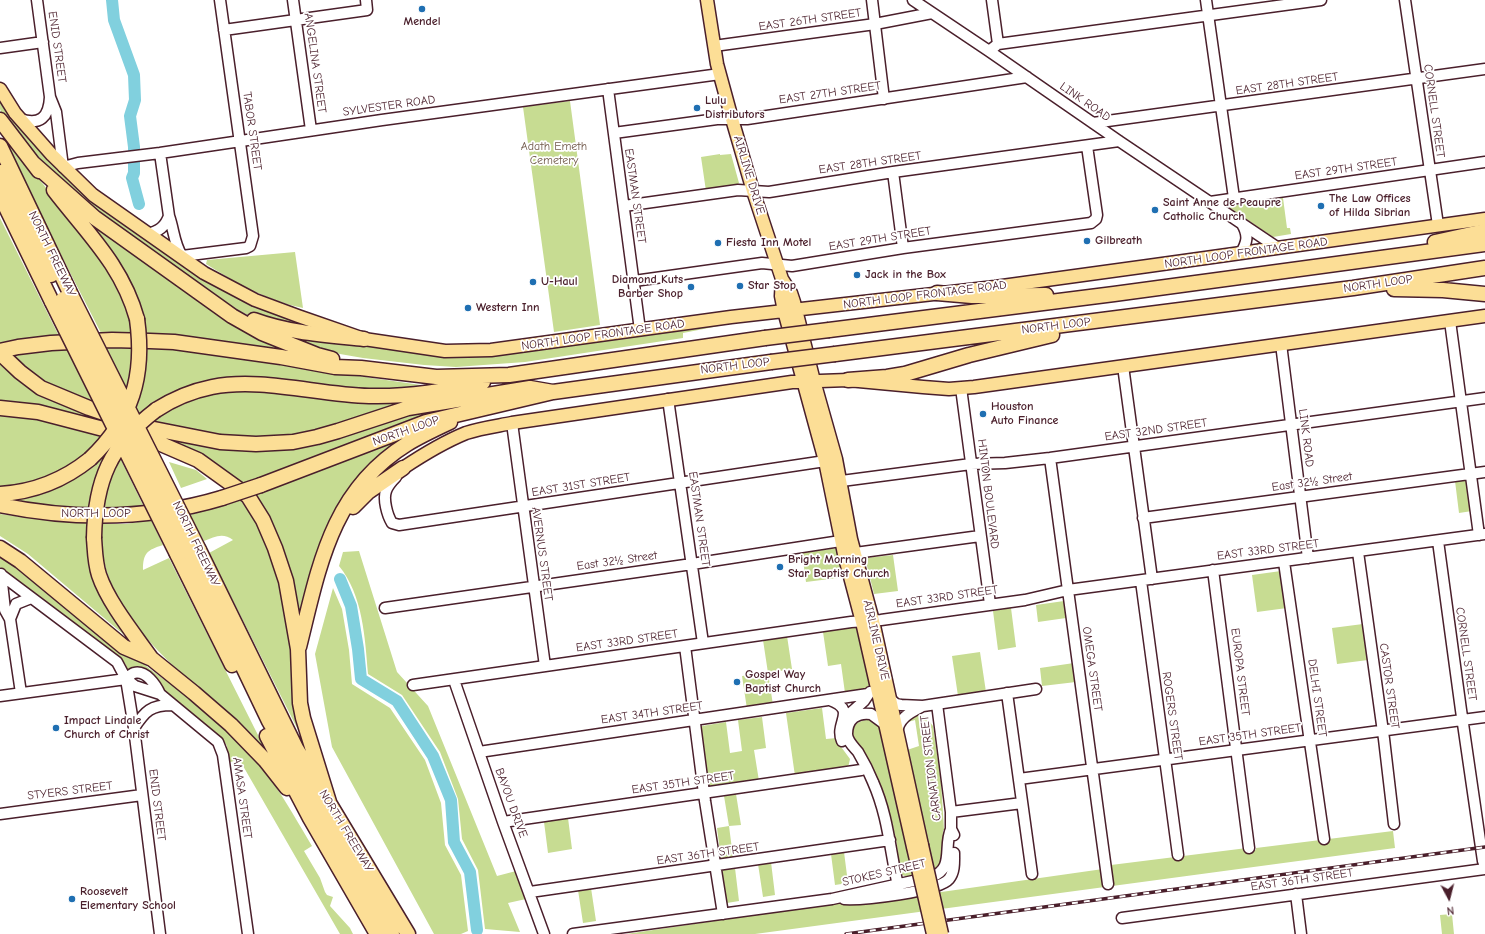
<!DOCTYPE html>
<html>
<head>
<meta charset="utf-8">
<style>
	body { margin:0 }
	#map { position:relative; width:1485px; height:934px; overflow:hidden; background:#fff; font-family:"Comic Neue",sans-serif }
	canvas { display:block }
	.north { position:absolute; left:1429px; top:878px; width:40px; height:40px; -webkit-text-stroke:3px #fff; paint-order:stroke; rotate:173deg; font-size:11px; font-weight:700; line-height:16px; text-align:center; color:#4a1f2b }
	.north::after { content:''; display:block; margin:auto; width:14px; height:18px; background:#4a1f2b; clip-path:polygon(50% 0,100% 100%,50% 72%,0 100%) }
</style>
</head>
<body>
<div id="map">
<canvas width="1485" height="934"></canvas>
<div class="north">N</div>
</div>
<script>
const c = document.querySelector('canvas').getContext('2d');
c.lineJoin = 'round';
function fillPath(path, color) { c.fillStyle = color; c.fill(path, 'evenodd'); }
function stroke(path, color, width, dash) { c.strokeStyle = color; c.lineWidth = width; c.lineCap = dash ? 'butt' : 'round'; c.setLineDash(dash || []); c.stroke(path); }
function label(font, color, halo, rows, align = 'center') {
  c.font = font + ' "Comic Neue",sans-serif'; c.lineWidth = 3.5; c.setLineDash([]); c.textBaseline = 'middle'; c.strokeStyle = halo; c.fillStyle = color; for (const [text, x, y, turn = 0] of rows) {
    c.save(); c.translate(x, y); c.rotate((+turn || 0) * Math.PI / 180); c.textAlign = isNaN(turn) ? turn : align; if (halo) c.strokeText(text, 0, 0); c.fillText(text, 0, 0); c.restore();
  }
}
fillPath(new Path2D(`
	M 0,97 C 23,128 44,157 73,184 L 212,284 L 239,299 L 258,307 L 323,329 L 255,318 L 235,309 L 218,298 L 216,295 C 147,248 76,203 22,138 C 17,132 2,117 0,109 C 0,106 0,100 0,97 Z
	M 570,101 L 600,325 L 554,332 L 523,107 Z
	M 0,128 L 90,245 L 115,280 L 116,288 L 132,318 L 135,333 L 101,333 L 39,212 Z
	M 720,154 L 720,155 L 731,154 L 739,183 L 736,186 L 706,191 L 701,157 Z
	M 1283,198 L 1287,228 L 1290,228 L 1291,234 L 1273,237 L 1230,208 L 1231,206 Z
	M 0,218 L 59,336 L 0,345 Z
	M 100,228 L 296,354 L 145,334 L 95,233 Z
	M 295,252 L 303,308 C 268,301 236,283 206,264 L 207,260 Z
	M 720,325 L 719,326 L 683,333 L 683,338 L 525,362 L 456,367 L 424,365 L 363,358 L 340,354 L 314,347 L 279,333 C 344,338 408,356 474,357 C 504,357 534,350 564,346 C 616,338 668,330 720,325 Z
	M 123,345 L 202,351 L 372,378 L 421,385 L 413,387 L 376,391 L 255,379 L 141,415 L 135,415 L 87,402 L 41,381 L 9,356 L 44,350 Z
	M 0,360 L 88,414 L 89,417 L 87,418 L 0,403 Z
	M 235,389 C 269,392 301,397 335,400 C 359,403 383,401 406,402 L 332,428 L 280,438 L 216,437 L 149,421 L 187,399 Z
	M 448,408 L 449,410 L 242,486 L 225,471 L 207,459 L 152,438 L 166,437 L 233,449 L 405,415 Z
	M 0,414 L 31,417 L 106,435 C 102,440 97,447 92,451 C 65,471 34,486 0,486 Z
	M 426,426 L 364,475 L 300,619 L 251,496 L 347,460 Z
	M 112,443 L 90,511 L 14,503 L 7,499 Z
	M 119,456 L 145,509 L 99,512 L 100,505 Z
	M 169,462 L 196,470 L 207,479 L 181,488 Z
	M 1465,480 L 1467,481 L 1472,511 L 1459,513 L 1455,481 Z
	M 240,500 L 249,510 L 261,528 L 284,595 L 291,651 L 298,730 L 209,553 L 233,540 C 223,532 214,537 204,541 L 190,515 Z
	M 0,514 L 53,521 L 89,523 L 89,533 L 129,639 L 28,554 L 0,536 Z
	M 151,520 L 163,545 C 147,550 143,553 143,570 L 169,558 L 267,753 C 244,732 221,710 198,689 C 156,650 108,607 102,548 C 102,545 100,542 99,539 C 98,535 99,529 99,524 L 126,524 Z
	M 838,548 L 845,577 L 806,582 L 802,553 Z
	M 359,551 L 397,672 L 428,706 L 497,876 L 516,871 L 526,899 L 508,903 L 520,932 L 485,929 L 478,870 L 462,839 L 458,799 L 440,752 L 402,695 L 368,674 C 365,638 363,595 339,566 L 343,552 Z
	M 0,553 L 29,573 L 150,669 L 224,724 C 262,759 286,802 312,846 L 304,851 L 320,878 L 325,892 L 327,895 L 333,897 L 330,906 L 350,928 L 353,934 L 340,934 L 239,759 L 228,763 L 227,746 L 222,738 L 173,700 L 160,687 L 127,672 L 126,665 L 121,658 L 0,567 Z
	M 893,555 L 898,591 L 874,594 L 865,558 Z
	M 1281,571 L 1287,608 L 1257,612 L 1252,575 Z
	M 333,588 L 342,609 L 349,650 L 352,684 L 390,708 L 425,760 L 441,803 L 445,845 L 461,875 L 468,931 L 461,934 L 434,934 L 332,747 L 315,654 Z
	M 1064,601 L 1066,618 L 1038,622 L 1036,605 Z
	M 1011,608 L 1016,647 L 998,650 L 993,611 Z
	M 1363,624 L 1368,660 L 1337,664 L 1332,628 Z
	M 852,627 L 856,628 L 870,685 L 867,690 L 845,693 L 841,664 L 828,666 L 823,632 Z
	M 787,636 L 792,669 L 768,673 L 773,705 L 747,709 L 742,676 L 768,673 L 763,640 Z
	M 980,652 L 986,692 L 958,696 L 952,656 Z
	M 1074,663 L 1076,682 L 1042,686 L 1040,668 Z
	M 822,708 L 826,739 L 837,738 L 839,744 L 850,759 L 848,768 L 795,776 L 786,713 Z
	M 917,715 L 926,717 L 933,726 L 941,781 L 944,830 L 943,830 L 942,859 L 944,860 L 937,871 C 926,873 906,882 899,872 L 897,845 L 891,817 L 889,817 L 852,739 L 852,730 C 857,721 861,721 871,719 L 879,724 L 889,767 L 907,750 L 919,746 L 915,720 L 905,723 L 906,721 Z
	M 762,717 L 766,748 L 754,750 L 759,781 L 709,787 L 701,730 L 702,726 L 726,722 L 730,753 L 742,751 L 738,720 Z
	M 736,794 L 741,825 L 729,826 L 733,857 L 721,859 L 717,828 L 729,826 L 724,796 Z
	M 568,818 L 572,849 L 548,853 L 544,822 Z
	M 1393,831 L 1395,848 L 755,934 L 626,934 L 831,904 L 864,903 L 1103,869 L 1113,883 L 1111,865 L 1247,848 L 1248,851 L 1256,850 L 1256,848 Z
	M 844,852 L 848,883 L 835,885 L 831,854 Z
	M 771,862 L 775,895 L 763,897 L 758,864 Z
	M 735,868 L 739,901 L 727,903 L 721,873 L 722,870 Z
	M 591,888 L 596,921 L 583,923 L 578,890 Z
	M 1452,914 L 1454,934 L 1442,934 L 1440,915 Z`), '#c7dc92');
stroke(new Path2D(`
	M 112,0 L 114,20 L 134,75 L 135,100 L 130,116 L 134,147 L 134,173 L 132,178 L 139,204
	M 340,579 L 351,606 L 358,649 L 361,679 L 397,701 L 433,756 L 451,800 L 454,842 L 470,872 L 477,930`), '#81d0de', 12);
const minor = new Path2D(`
	M 293,0 L 311,130
	M 872,0 L 884,99
	M 913,0 L 989,51 L 1119,141 L 1278,248
	M 992,0 L 998,44
	M 1206,0 L 1234,198
	M 1405,0 L 1438,225
	M 224,30 L 367,10 L 366,0
	M 714,46 L 875,24 L 932,13
	M 0,48 L 43,42
	M 989,51 L 998,44 L 1321,0
	M 608,89 L 640,330
	M 50,97 L 56,112 L 63,167 L 78,163 L 160,153 L 382,120 L 720,74
	M 20,119 C 40,126 49,117 50,97 L 37,0
	M 1093,123 L 1485,69
	M 614,133 L 717,119 L 747,119 L 1027,77
	M 160,153 L 169,216 C 174,230 174,244 182,256 L 246,248 L 250,246 L 253,236 L 220,0
	M 893,172 L 903,248
	M 1210,202 L 1485,162
	M 624,206 L 738,190 L 769,192 L 893,172 L 1119,141
	M 148,234 C 159,231 165,227 169,216
	M 1241,253 C 1247,242 1249,236 1242,224
	M 634,281 L 762,263 L 792,266 L 903,248 L 1091,223 L 1096,219 L 1097,215 L 1087,146
	M 1450,321 L 1479,535
	M 1281,344 L 1308,558
	M 1123,366 L 1152,579
	M 961,388 L 990,604
	M 668,399 L 703,643
	M 512,423 L 545,666
	M 1050,458 L 1108,884
	M 396,477 C 392,481 388,485 386,491 C 383,499 387,515 392,523 L 399,525 L 832,460
	M 834,482 L 971,464 L 1005,463 L 1050,458 L 1485,398
	M 1143,518 L 1485,472
	M 1438,541 L 1461,710 L 1483,861 L 1485,866
	M 1358,552 L 1384,739 L 1394,824
	M 848,554 L 980,536
	M 1284,562 L 1324,839
	M 1213,570 L 1249,848
	M 0,574 L 109,656 L 117,662 L 126,679 L 134,728 L 160,934
	M 1,574 L 5,610 L 10,619 L 21,693
	M 1141,581 L 1178,855
	M 385,608 L 692,564 L 847,540
	M 10,619 L 16,604 L 31,598
	M 685,646 L 705,801 L 723,914
	M 126,679 L 135,686 L 160,694 L 218,742 L 223,755 L 248,934
	M 126,679 C 128,677 131,674 134,673 C 146,670 156,685 160,694
	M 454,680 L 503,822 L 544,934
	M 413,685 L 851,622 L 881,620 L 1025,600 L 1068,590 L 1485,534
	M 1007,693 L 1032,874
	M 0,696 L 126,679
	M 889,698 L 896,704 L 901,705 L 923,706 L 1036,689
	M 830,700 C 858,711 834,722 842,741
	M 937,704 L 951,812 L 951,829 L 954,835
	M 847,716 L 864,701 L 870,692
	M 886,725 L 871,714 C 857,712 847,719 847,734 C 847,741 854,747 858,752 C 864,762 869,772 873,782 C 889,818 890,853 899,890
	M 134,728 C 145,711 151,705 172,705
	M 897,733 C 898,719 909,713 921,707
	M 479,752 L 868,694
	M 1019,779 L 1485,717
	M 951,812 L 1022,803
	M 0,814 L 142,795
	M 503,822 L 861,770 L 866,768
	M 530,892 L 890,840
	M 1296,894 L 1301,934
	M 844,899 C 863,900 938,892 949,879 C 955,872 954,861 954,853
	M 1122,918 L 1485,869
	M 573,934 L 832,899 L 931,877 C 955,869 943,847 951,829`);
const major = new Path2D(`
	M 707,0 L 717,64 L 732,119 L 753,191 L 782,279 L 791,293 L 794,302 L 814,381 L 836,459 L 851,539 L 873,621 L 922,845
	M 0,89 L 15,113 L 52,155 L 93,195 L 204,273 L 255,300 L 298,316 L 364,339 L 445,351 L 491,350 L 731,317 L 995,287 L 1148,266 L 1485,219
	M 782,279 L 781,296 L 784,311 L 825,461 L 844,554 L 862,622 L 913,847
	M 403,468 C 424,454 444,442 466,433 C 481,428 497,426 512,423 L 792,382 L 848,380 L 923,387 L 949,389 L 974,387 L 1485,316`);
const highway = new Path2D(`
	M 0,120 L 39,171
	M 0,146 L 72,297
	M 33,163 L 95,218 L 232,316 L 262,333 L 317,355 L 332,359
	M 0,172 L 51,275
	M 54,190 C 87,233 122,265 137,319
	M 0,195 L 52,302
	M 1435,242 L 1485,231
	M 1394,289 L 1443,290 L 1485,294
	M 937,293 L 972,296 L 1046,295
	M 254,320 C 289,333 326,335 364,339
	M 829,330 L 1114,294 L 1485,244
	M 0,351 L 18,347 L 51,343 L 112,340 L 150,341 L 174,342 L 281,357 L 335,367 L 361,368 L 436,377 L 509,375 L 765,338
	M 0,353 L 20,372 L 41,388 L 89,408 L 144,427 L 220,442 L 256,444 L 293,442 L 317,437 L 338,431 L 408,408 L 530,388 L 553,392
	M 835,354 L 1353,288 L 1485,268
	M 848,380 L 887,377 L 905,374 L 969,355 L 1052,335
	M 0,408 L 38,412 L 161,444 L 198,460 L 248,496 L 263,520 L 275,548 L 286,581 L 298,649 L 300,703 L 303,718 L 329,802
	M 156,410 C 173,399 192,391 212,387 C 261,377 319,395 369,396 C 407,397 446,391 483,382
	M 261,485 L 426,422 L 553,392 L 771,362
	M 0,494 C 34,492 64,480 90,459
	M 0,505 C 74,520 149,520 222,498
	M 353,507 L 368,492 L 403,468
	M 94,538 C 95,551 95,563 99,575 C 108,602 134,634 151,658
	M 0,548 L 20,561 L 124,647 L 152,659 L 194,693 L 231,725 L 265,760 L 287,788
	M 199,550 L 296,748 L 408,934
	M 188,552 L 269,721 L 392,934
	M 177,554 L 232,665
	M 299,647 C 319,567 331,491 407,444 C 420,436 435,429 450,422
	M 267,736 L 310,818 L 377,934`);
stroke(minor, '#4a1f2b', 13);
stroke(major, '#4a1f2b', 15);
stroke(highway, '#4a1f2b', 17);
stroke(minor, '#fff', 10);
stroke(major, '#fcde96', 12);
stroke(highway, '#fcde96', 14);
const rail = new Path2D(`
	M 846,934 L 1485,847`);
stroke(rail, '#4a1f2b', 3.5);
stroke(rail, '#fff', 2, [6]);
const majorBridge = new Path2D(`
	M 922,845 L 942,934
	M 913,847 L 933,934`);
const highwayBridge = new Path2D(`
	M 72,297 L 199,550
	M 63,299 L 188,552
	M 52,302 L 177,554
	M 765,338 L 829,330
	M 771,362 L 835,354
	M 90,459 C 132,419 145,376 137,319
	M 222,498 L 261,485
	M 94,538 C 95,481 110,445 156,410`);
stroke(majorBridge, '#4a1f2b', 15, []);
stroke(highwayBridge, '#4a1f2b', 17, []);
stroke(majorBridge, '#fcde96', 12);
stroke(highwayBridge, '#fcde96', 14);
for (const [x, y, r, color] of [
	[422,9,4,"#1f6fb2"],
	[697,108,4,"#1f6fb2"],
	[1321,206,4,"#1f6fb2"],
	[1155,210,4,"#1f6fb2"],
	[1087,241,4,"#1f6fb2"],
	[718,243,4,"#1f6fb2"],
	[857,275,4,"#1f6fb2"],
	[533,282,4,"#1f6fb2"],
	[740,286,4,"#1f6fb2"],
	[691,287,4,"#1f6fb2"],
	[468,308,4,"#1f6fb2"],
	[983,414,4,"#1f6fb2"],
	[780,567,4,"#1f6fb2"],
	[737,682,4,"#1f6fb2"],
	[56,728,4,"#1f6fb2"],
	[72,899,4,"#1f6fb2"]
]) { const dot = new Path2D(); dot.arc(x, y, r, 0, 2 * Math.PI); c.fillStyle = color; c.fill(dot); stroke(dot, '#fff', 1.5); }
label('12px', '#4a1f2b', '#fff', [
	["EAST 26TH STREET",810,20,-8],
	["ENID STREET",57,47,82],
	["ANGELINA STREET",315,63,82],
	["EAST 28TH STREET",1287,84,-8],
	["EAST 27TH STREET",830,93,-8],
	["LINK ROAD",1085,102,35],
	["SYLVESTER ROAD",389,106,-8],
	["CORNELL STREET",1434,111,82],
	["TABOR STREET",252,131,82],
	["EAST 28TH STREET",870,163,-8],
	["EAST 29TH STREET",1346,169,-8],
	["AIRLINE DRIVE",749,175,73],
	["EASTMAN STREET",635,196,82],
	["EAST 29TH STREET",880,239,-9],
	["NORTH LOOP FRONTAGE ROAD",1246,253,-8],
	["NORTH FREEWAY",52,254,64],
	["NORTH LOOP",1378,284,-8],
	["NORTH LOOP FRONTAGE ROAD",925,295,-7],
	["NORTH LOOP",1056,326,-7],
	["NORTH LOOP FRONTAGE ROAD",603,335,-8],
	["NORTH LOOP",735,366,-7],
	["EAST 32ND STREET",1156,430,-8],
	["NORTH LOOP",406,431,-19],
	["LINK ROAD",1306,438,83],
	["East 32½ Street",1312,482,-8],
	["EAST 31ST STREET",581,485,-9],
	["HINTON BOULEVARD",988,494,83],
	["NORTH LOOP",96,514],
	["EASTMAN STREET",699,519,82],
	["NORTH FREEWAY",196,544,64],
	["EAST 33RD STREET",1268,550,-7],
	["AVERNUS STREET",542,554,82],
	["East 32½ Street",617,561,-8],
	["EAST 33RD STREET",947,597,-8],
	["AIRLINE DRIVE",876,640,77],
	["EAST 33RD STREET",627,641,-8],
	["CORNELL STREET",1466,654,82],
	["OMEGA STREET",1092,669,82],
	["EUROPA STREET",1240,672,83],
	["CASTOR STREET",1389,686,82],
	["DELHI STREET",1317,698,82],
	["EAST 34TH STREET",652,713,-8],
	["ROGERS STREET",1172,716,82],
	["EAST 35TH STREET",1250,735,-8],
	["CARNATION STREET",931,768,-97],
	["EAST 35TH STREET",683,783,-8],
	["STYERS STREET",70,791,-7],
	["AMASA STREET",242,798,82],
	["BAYOU DRIVE",511,803,70],
	["ENID STREET",157,805,83],
	["NORTH FREEWAY",346,831,59],
	["EAST 36TH STREET",708,854,-8],
	["STOKES STREET",884,873,-13],
	["EAST 36TH STREET",1302,880,-8]
]);
label('bold 12px', '#4a1f2b', '#fff', [
	["Mendel",422,22,"center"],
	["Lulu",705,101],
	["Distributors",705,115],
	["The Law Offices",1329,199],
	["of Hilda Sibrian",1329,213],
	["Saint Anne de Peaupre",1163,203],
	["Catholic Church",1163,217],
	["Gilbreath",1095,241],
	["Fiesta Inn Motel",726,243],
	["Jack in the Box",865,275],
	["Diamond Kuts",683,280,"right"],
	["Barber Shop",683,294,"right"],
	["U-Haul",541,282],
	["Star Stop",748,286],
	["Western Inn",476,308],
	["Houston",991,407],
	["Auto Finance",991,421],
	["Bright Morning",788,560],
	["Star Baptist Church",788,574],
	["Gospel Way",745,675],
	["Baptist Church",745,689],
	["Impact Lindale",64,721],
	["Church of Christ",64,735],
	["Roosevelt",80,892],
	["Elementary School",80,906]
], 'left');
label('12px', '#70584a', '#fff', [
	["Adath Emeth",554,147],
	["Cemetery",554,161]
]);
</script>
</body>
</html>
